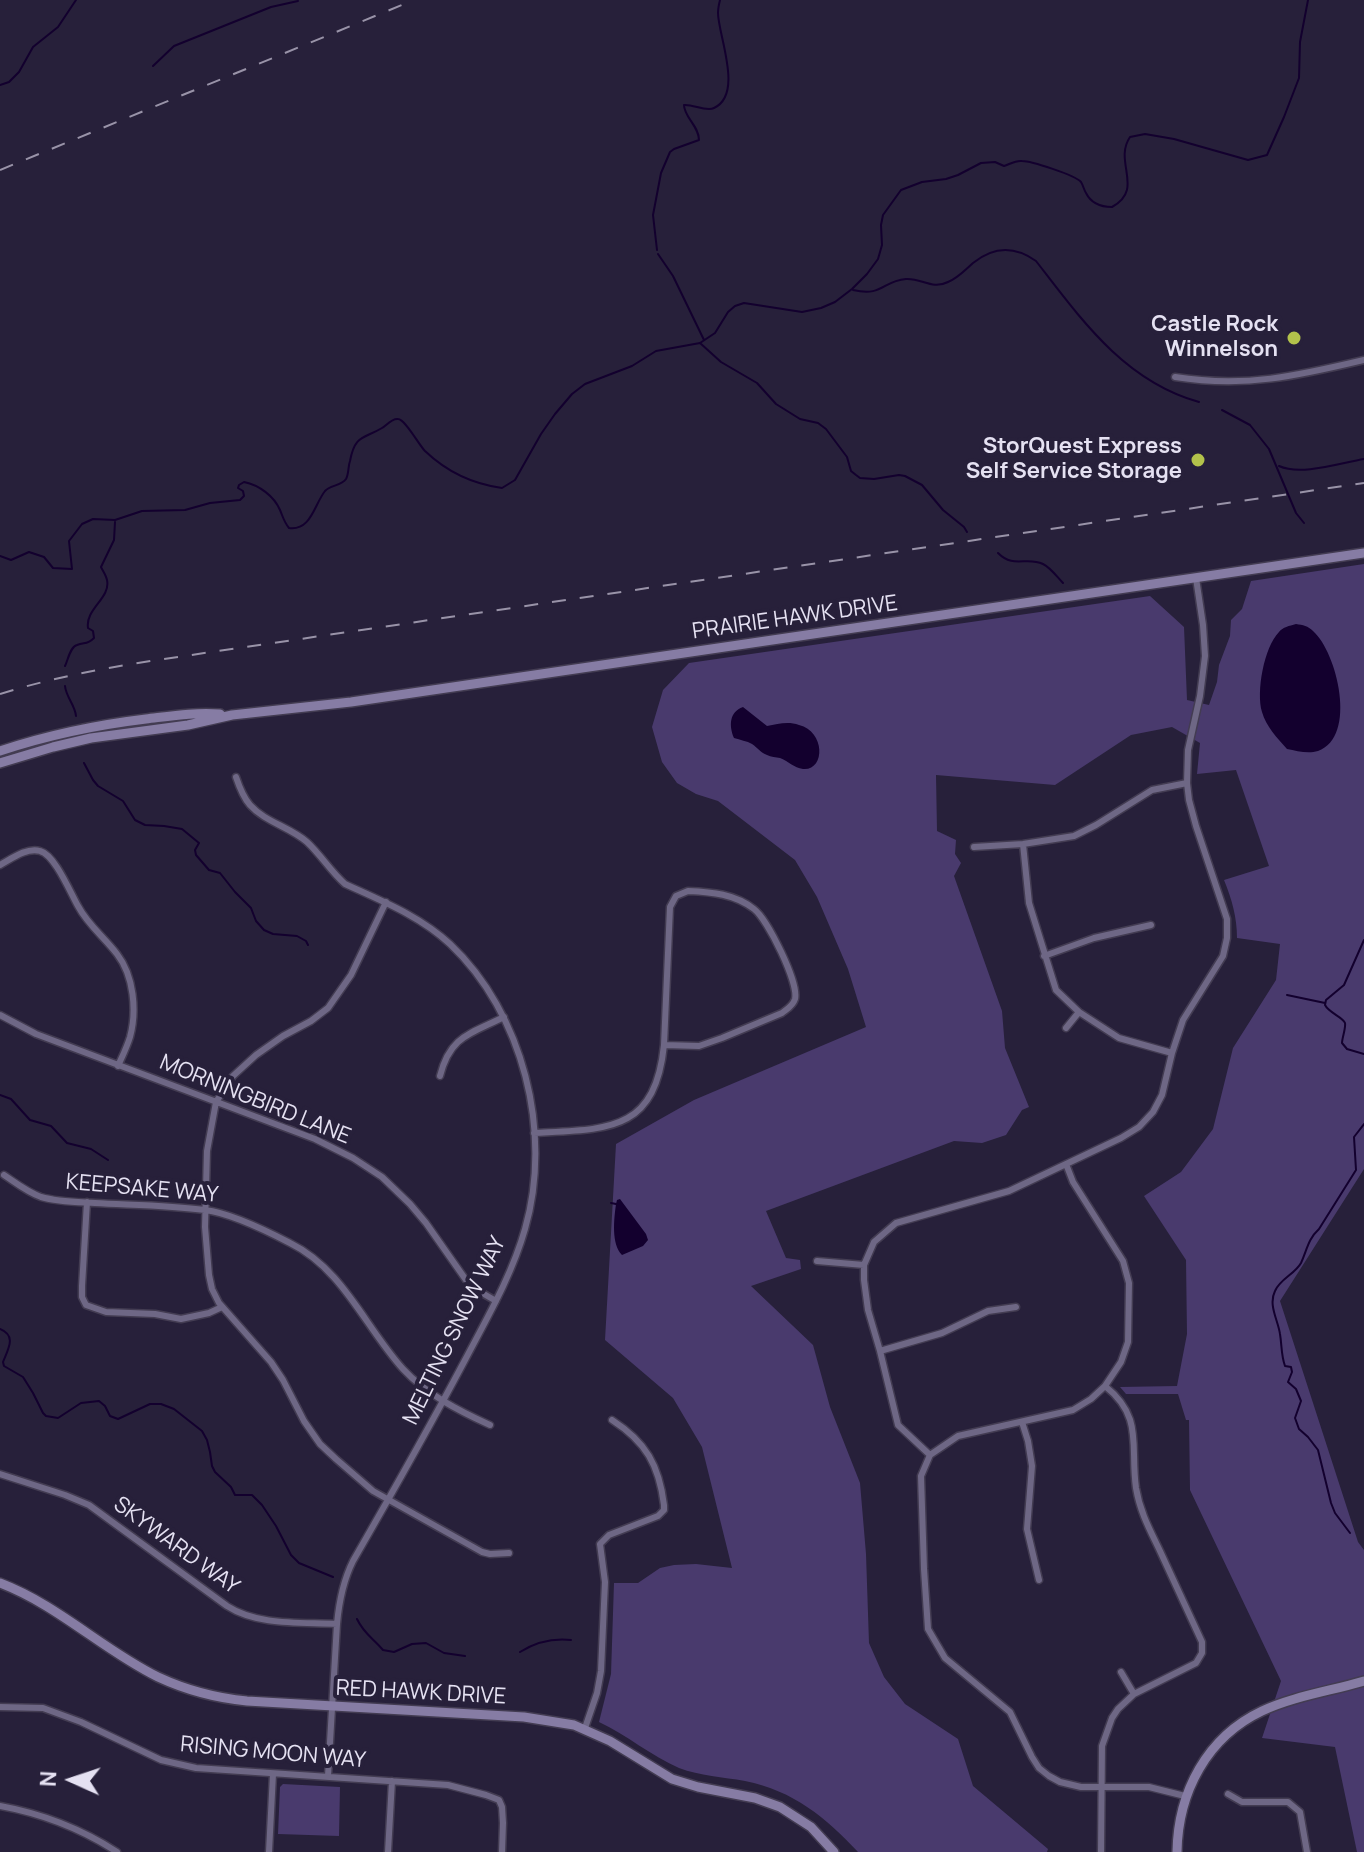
<!DOCTYPE html>
<html>
<head>
<meta charset="utf-8">
<style>
	body { margin:0 }
	#map { position:relative; width:1364px; height:1852px; overflow:hidden; background:#27203a; font-family:Manrope,sans-serif }
	canvas { display:block }
	.north { position:absolute; left:32px; top:1740px; width:80px; height:80px; -webkit-text-stroke:6px #27203a; paint-order:stroke; rotate:273deg; font-size:22px; font-weight:700; line-height:32px; text-align:center; color:#e5e1f2 }
	.north::after { content:''; display:block; margin:auto; width:28px; height:36px; background:#e5e1f2; clip-path:polygon(50% 0,100% 100%,50% 72%,0 100%) }
</style>
</head>
<body>
<div id="map">
<canvas width="1364" height="1852"></canvas>
<div class="north">N</div>
</div>
<script>
const c = document.querySelector('canvas').getContext('2d');
c.lineJoin = 'round';
function fillPath(path, color) { c.fillStyle = color; c.fill(path, 'evenodd'); }
function stroke(path, color, width, dash) { c.strokeStyle = color; c.lineWidth = width; c.lineCap = dash ? 'butt' : 'round'; c.setLineDash(dash || []); c.stroke(path); }
function label(font, color, halo, rows, align = 'center') {
  c.font = font + ' Manrope,sans-serif'; c.lineWidth = 8; c.setLineDash([]); c.textBaseline = 'middle'; c.strokeStyle = halo; c.fillStyle = color; for (const [text, x, y, turn = 0] of rows) {
    c.save(); c.translate(x, y); c.rotate((+turn || 0) * Math.PI / 180); c.textAlign = isNaN(turn) ? turn : align; if (halo) c.strokeText(text, 0, 0); c.fillText(text, 0, 0); c.restore();
  }
}
fillPath(new Path2D(`
	M 1364,564 L 1364,1169 L 1280,1301 L 1358,1542 L 1364,1550 L 1364,1852 L 1357,1852 L 1335,1747 L 1262,1738 L 1281,1681 L 1190,1490 L 1189,1420 L 1186,1420 L 1178,1394 L 1126,1394 L 1120,1387 L 1177,1386 L 1187,1334 L 1186,1260 L 1144,1196 L 1181,1172 L 1213,1129 L 1233,1048 L 1276,980 L 1280,944 L 1237,938 C 1237,917 1232,900 1224,880 L 1269,866 L 1236,770 L 1197,774 L 1200,743 L 1172,727 L 1131,735 L 1055,785 L 936,775 L 937,831 L 956,840 L 955,854 L 961,863 L 954,876 L 1002,1011 L 1005,1048 L 1029,1107 L 1022,1110 L 1006,1135 L 982,1143 L 954,1141 L 766,1211 L 786,1258 L 800,1260 L 801,1269 L 751,1286 L 813,1345 L 830,1407 L 860,1483 L 866,1554 L 869,1643 L 884,1677 L 905,1704 L 958,1739 L 973,1786 L 1048,1849 L 1047,1852 L 858,1852 C 825,1817 794,1791 745,1781 C 723,1777 700,1776 679,1768 C 651,1756 627,1735 599,1722 L 611,1674 L 614,1583 L 638,1583 L 660,1568 L 674,1565 L 696,1564 L 732,1568 L 702,1447 L 673,1398 L 605,1340 L 616,1144 L 694,1100 L 866,1027 L 848,969 L 817,897 L 795,860 L 718,801 L 696,794 L 677,783 L 662,762 L 652,727 L 663,690 L 689,663 L 1150,596 L 1184,627 L 1187,700 L 1209,705 L 1217,682 L 1219,665 L 1230,636 L 1231,620 L 1242,609 L 1251,581 Z
	M 283,1784 L 340,1787 L 339,1836 L 278,1834 L 280,1787 Z`), '#493a6d');
fillPath(new Path2D(`
	M 1296,624 C 1303,625 1308,626 1313,631 C 1337,652 1358,737 1318,751 C 1308,754 1297,751 1287,749 C 1277,738 1266,726 1262,712 C 1256,692 1264,647 1279,632 C 1283,627 1289,626 1296,624 Z
	M 743,707 L 767,726 C 778,724 788,721 799,725 C 826,732 825,771 803,769 C 794,768 788,761 780,758 C 776,757 771,757 767,755 C 761,753 758,748 752,744 C 747,741 740,740 734,738 C 729,726 729,712 743,707 Z
	M 620,1199 L 646,1234 L 648,1240 L 643,1246 L 622,1255 C 611,1244 614,1219 616,1204 L 617,1200 Z`), '#13002e');
stroke(new Path2D(`
	M 153,66 L 174,46 L 271,7 L 298,1
	M 0,85 L 9,82 L 19,72 L 33,47 L 58,27 L 76,0
	M 657,250 L 653,215 L 661,173 L 670,152 L 674,149 L 699,140 C 699,126 684,117 684,105 C 693,104 706,112 714,108 C 744,94 718,35 718,13 C 718,8 719,4 720,0
	M 658,254 L 673,276 L 704,340
	M 853,290 C 883,297 882,281 906,279 C 922,278 932,290 948,282 C 958,278 965,270 973,263 C 994,246 1015,246 1036,261 C 1081,319 1124,381 1199,402
	M 700,343 L 721,362 L 757,383 L 776,404 L 800,419 L 818,423 L 826,429 L 847,457 L 851,471 L 856,475 L 860,478 L 874,479 L 899,475 L 905,476 L 922,485 L 943,510 L 964,527 L 967,532
	M 1222,410 L 1250,425 L 1269,449 L 1296,513 L 1304,523
	M 1279,466 C 1301,476 1340,463 1364,459
	M 998,553 C 1014,569 1026,556 1043,564 C 1051,568 1057,577 1063,583
	M 0,556 L 11,560 L 29,552 L 44,557 L 53,568 L 72,569 L 69,541 L 82,524 L 93,519 L 115,520 L 142,511 L 185,510 L 210,503 L 240,500 L 244,496 L 243,491 L 238,488 L 239,485 L 244,482 C 259,485 274,496 280,510 C 283,517 284,522 289,528 C 311,531 314,505 325,491 C 330,485 341,486 346,479 C 349,474 348,466 350,461 C 355,434 364,439 382,428 C 387,425 392,418 398,419 C 405,419 419,445 425,451 C 447,472 473,484 502,488 L 515,480 L 541,434 L 555,414 L 572,394 L 585,384 L 632,366 L 656,351 L 700,343 L 715,333 L 728,312 L 735,306 L 744,303 L 802,312 L 821,308 L 835,302 L 852,289 L 867,274 L 878,259 L 882,245 L 881,225 L 883,215 L 901,190 L 922,182 L 946,179 L 958,175 L 981,163 L 995,162 L 1004,166 C 1010,164 1016,160 1022,161 C 1031,161 1075,175 1081,182 C 1083,185 1084,190 1086,193 C 1091,203 1101,207 1112,207 C 1145,189 1113,162 1130,137 L 1145,134 L 1174,139 L 1248,160 L 1267,155 L 1284,117 L 1299,78 L 1300,42 L 1308,0
	M 65,666 C 68,660 70,647 77,645 C 85,642 87,645 94,638 L 93,631 L 88,628 C 85,609 111,598 107,580 C 106,575 103,571 101,567 L 114,540 L 115,522
	M 65,686 C 66,697 75,705 76,716
	M 84,763 L 93,780 L 98,786 L 123,801 L 135,820 L 145,825 L 164,826 L 182,829 L 199,843 L 195,850 L 196,855 L 209,870 L 220,873 L 235,892 L 251,908 L 256,921 L 264,930 L 273,934 L 297,936 L 306,941 L 308,945
	M 1364,940 L 1344,985 L 1326,1000 L 1325,1005 C 1329,1013 1343,1017 1345,1023 C 1346,1028 1342,1038 1342,1043 L 1347,1049 L 1364,1054
	M 1287,995 L 1325,1003
	M 0,1095 L 11,1099 L 30,1120 L 51,1126 L 67,1143 L 91,1149 L 108,1160
	M 611,1203 L 616,1204
	M 0,1329 C 17,1336 8,1349 3,1362 L 4,1366 L 23,1377 L 33,1393 L 43,1413 L 46,1416 L 58,1418 L 81,1403 L 99,1401 L 105,1406 L 110,1416 L 118,1419 L 150,1404 L 161,1404 L 174,1409 L 202,1431 L 207,1440 L 210,1452 L 212,1466 L 215,1472 L 231,1487 L 235,1495 L 252,1495 L 262,1505 L 276,1526 L 291,1555 L 299,1563 L 333,1577
	M 1350,1533 L 1335,1513 L 1331,1503 L 1318,1450 L 1308,1437 L 1299,1429 L 1295,1418 L 1301,1401 L 1296,1389 L 1288,1382 L 1292,1372 L 1291,1367 L 1285,1366 C 1281,1355 1282,1346 1280,1334 C 1278,1320 1268,1305 1275,1291 C 1280,1279 1295,1274 1301,1263 C 1307,1250 1308,1239 1319,1229 L 1356,1170 L 1354,1137 L 1364,1124
	M 357,1619 C 364,1634 373,1638 383,1650 L 394,1652 L 412,1644 L 426,1643 L 444,1653 L 465,1656
	M 520,1652 C 536,1642 552,1638 571,1640`), '#13002e', 2);
const street = new Path2D(`
	M 1175,377 C 1245,388 1297,376 1364,360
	M 236,777 C 239,786 243,797 250,805 C 265,822 290,827 307,842 C 321,855 331,872 345,884 C 382,901 420,916 450,944 C 523,1013 553,1132 525,1229 C 512,1275 487,1318 465,1360 C 429,1428 391,1495 353,1561 C 343,1581 339,1602 337,1624 L 328,1776
	M 1023,844 L 1029,903 L 1056,990 L 1079,1012 L 1119,1038 L 1172,1053
	M 974,847 L 1023,844 L 1074,836 L 1096,825 L 1152,790 L 1187,783
	M 0,865 C 11,859 27,847 40,851 C 55,855 70,892 78,906 C 88,925 104,937 117,954 C 134,976 137,1011 130,1037 C 127,1047 122,1057 118,1066
	M 688,891 C 712,892 735,894 754,909 C 768,920 799,983 795,999 C 793,1006 787,1009 782,1013 L 722,1038 L 699,1046 L 664,1045 L 670,907 L 676,896 Z
	M 386,902 L 351,975 L 328,1008 L 311,1021 L 283,1036 L 256,1055 L 233,1076 L 216,1102 L 207,1151 L 205,1227 L 209,1275 L 212,1289 L 219,1303 L 271,1362 L 283,1380 L 304,1421 L 320,1444 L 336,1459 L 373,1491 L 482,1552 L 490,1554 L 509,1553
	M 1044,956 L 1094,938 L 1151,925
	M 0,1015 L 36,1034 L 315,1139 L 353,1158 L 382,1177 L 410,1204 L 426,1223 L 466,1280 L 477,1290 L 496,1301
	M 1066,1028 L 1079,1012
	M 440,1076 C 450,1036 470,1034 504,1017
	M 534,1133 C 607,1129 655,1133 664,1045
	M 1066,1164 L 1073,1182 L 1123,1261 L 1129,1283 L 1128,1342 L 1121,1362 L 1105,1386 L 1091,1399 L 1073,1410 L 958,1436 L 930,1455 L 921,1476 L 924,1569 L 928,1629 L 945,1658 L 1010,1712 L 1032,1757 L 1039,1768 L 1049,1776 L 1060,1782 L 1081,1787 L 1149,1787 L 1185,1796
	M 4,1175 C 16,1183 27,1192 41,1197 C 58,1202 77,1202 95,1203 C 132,1205 169,1205 205,1210 C 230,1213 267,1231 290,1243 C 343,1269 365,1327 403,1369 C 426,1394 459,1411 490,1425
	M 87,1202 L 82,1286 L 82,1297 L 86,1305 L 106,1312 L 155,1314 L 181,1319 L 209,1313 L 222,1307
	M 817,1261 L 864,1265
	M 880,1351 L 942,1333 L 988,1311 L 1016,1307
	M 1022,1422 L 1028,1441 L 1032,1466 L 1027,1529 L 1039,1580
	M 930,1455 L 898,1425 L 880,1351 L 868,1310 L 864,1280 L 864,1265 L 874,1242 L 896,1223 L 1009,1191 L 1121,1138 L 1139,1127 L 1153,1112 L 1162,1095 L 1172,1053 L 1183,1020 L 1223,956 L 1227,938 L 1227,919 L 1196,826 L 1189,800 L 1187,783 L 1188,750 L 1200,696 L 1205,656 L 1203,625 L 1196,578
	M 0,1474 L 65,1495 L 89,1505 L 227,1606 C 258,1626 301,1622 337,1624
	M 1121,1672 L 1134,1694
	M 0,1707 L 43,1708 L 81,1722 L 161,1760 L 196,1768 L 448,1785 L 486,1795 L 499,1800 L 502,1807 L 503,1823 L 502,1852
	M 585,1728 L 597,1693 L 601,1671 L 605,1582 L 600,1544 L 609,1535 L 658,1516 L 664,1510 L 664,1505 C 659,1465 646,1442 612,1420
	M 1228,1794 L 1242,1802 L 1288,1802 L 1300,1812 L 1307,1852
	M 0,1806 C 44,1814 80,1828 117,1852
	M 269,1852 L 273,1774
	M 388,1852 L 392,1781
	M 1101,1852 L 1102,1746 L 1112,1718 L 1118,1709 L 1134,1694 L 1196,1663 L 1202,1653 L 1202,1642 C 1188,1612 1174,1581 1160,1551 C 1150,1530 1140,1512 1136,1488 C 1130,1446 1144,1417 1105,1386`);
const secondary = new Path2D(`
	M 0,751 C 48,735 96,725 146,719 C 171,716 195,712 220,714
	M 0,763 L 53,747 L 91,738 L 188,725 L 232,715 L 351,702 L 1364,553
	M 0,1583 C 58,1605 103,1650 158,1677 C 186,1690 216,1698 247,1701 L 524,1717 L 574,1725 L 610,1741 L 672,1779 L 698,1787 L 755,1798 L 780,1807 L 811,1827 L 834,1852
	M 1177,1852 C 1178,1792 1207,1737 1262,1711 C 1294,1696 1331,1691 1364,1681`);
stroke(street, '#433c52', 9);
stroke(secondary, '#433c52', 12);
stroke(street, '#6e6785', 6);
stroke(secondary, '#867ca4', 9);
stroke(new Path2D(`
	M 0,170 L 414,0
	M 0,694 C 51,678 104,668 157,660 L 1364,483`), '#9993a8', 2, [14, 14]);
for (const [x, y, r, color] of [
	[1294,338,8,"#b3c24b"],
	[1198,460,8,"#b3c24b"]
]) { const dot = new Path2D(); dot.arc(x, y, r, 0, 2 * Math.PI); c.fillStyle = color; c.fill(dot); stroke(dot, '#27203a', 3); }
label('bold 22px', '#e5e1f2', '#27203a', [
	["Castle Rock",1278,325],
	["Winnelson",1278,350],
	["StorQuest Express",1182,447],
	["Self Service Storage",1182,472]
], 'right');
label('22px', '#e5e1f2', '#27203a', [
	["PRAIRIE HAWK DRIVE",795,618,-8],
	["MORNINGBIRD LANE",255,1100,22],
	["KEEPSAKE WAY",142,1189,5],
	["MELTING SNOW WAY",455,1331,-64],
	["SKYWARD WAY",176,1546,36],
	["RED HAWK DRIVE",421,1693,3],
	["RISING MOON WAY",273,1753,5]
]);
</script>
</body>
</html>
